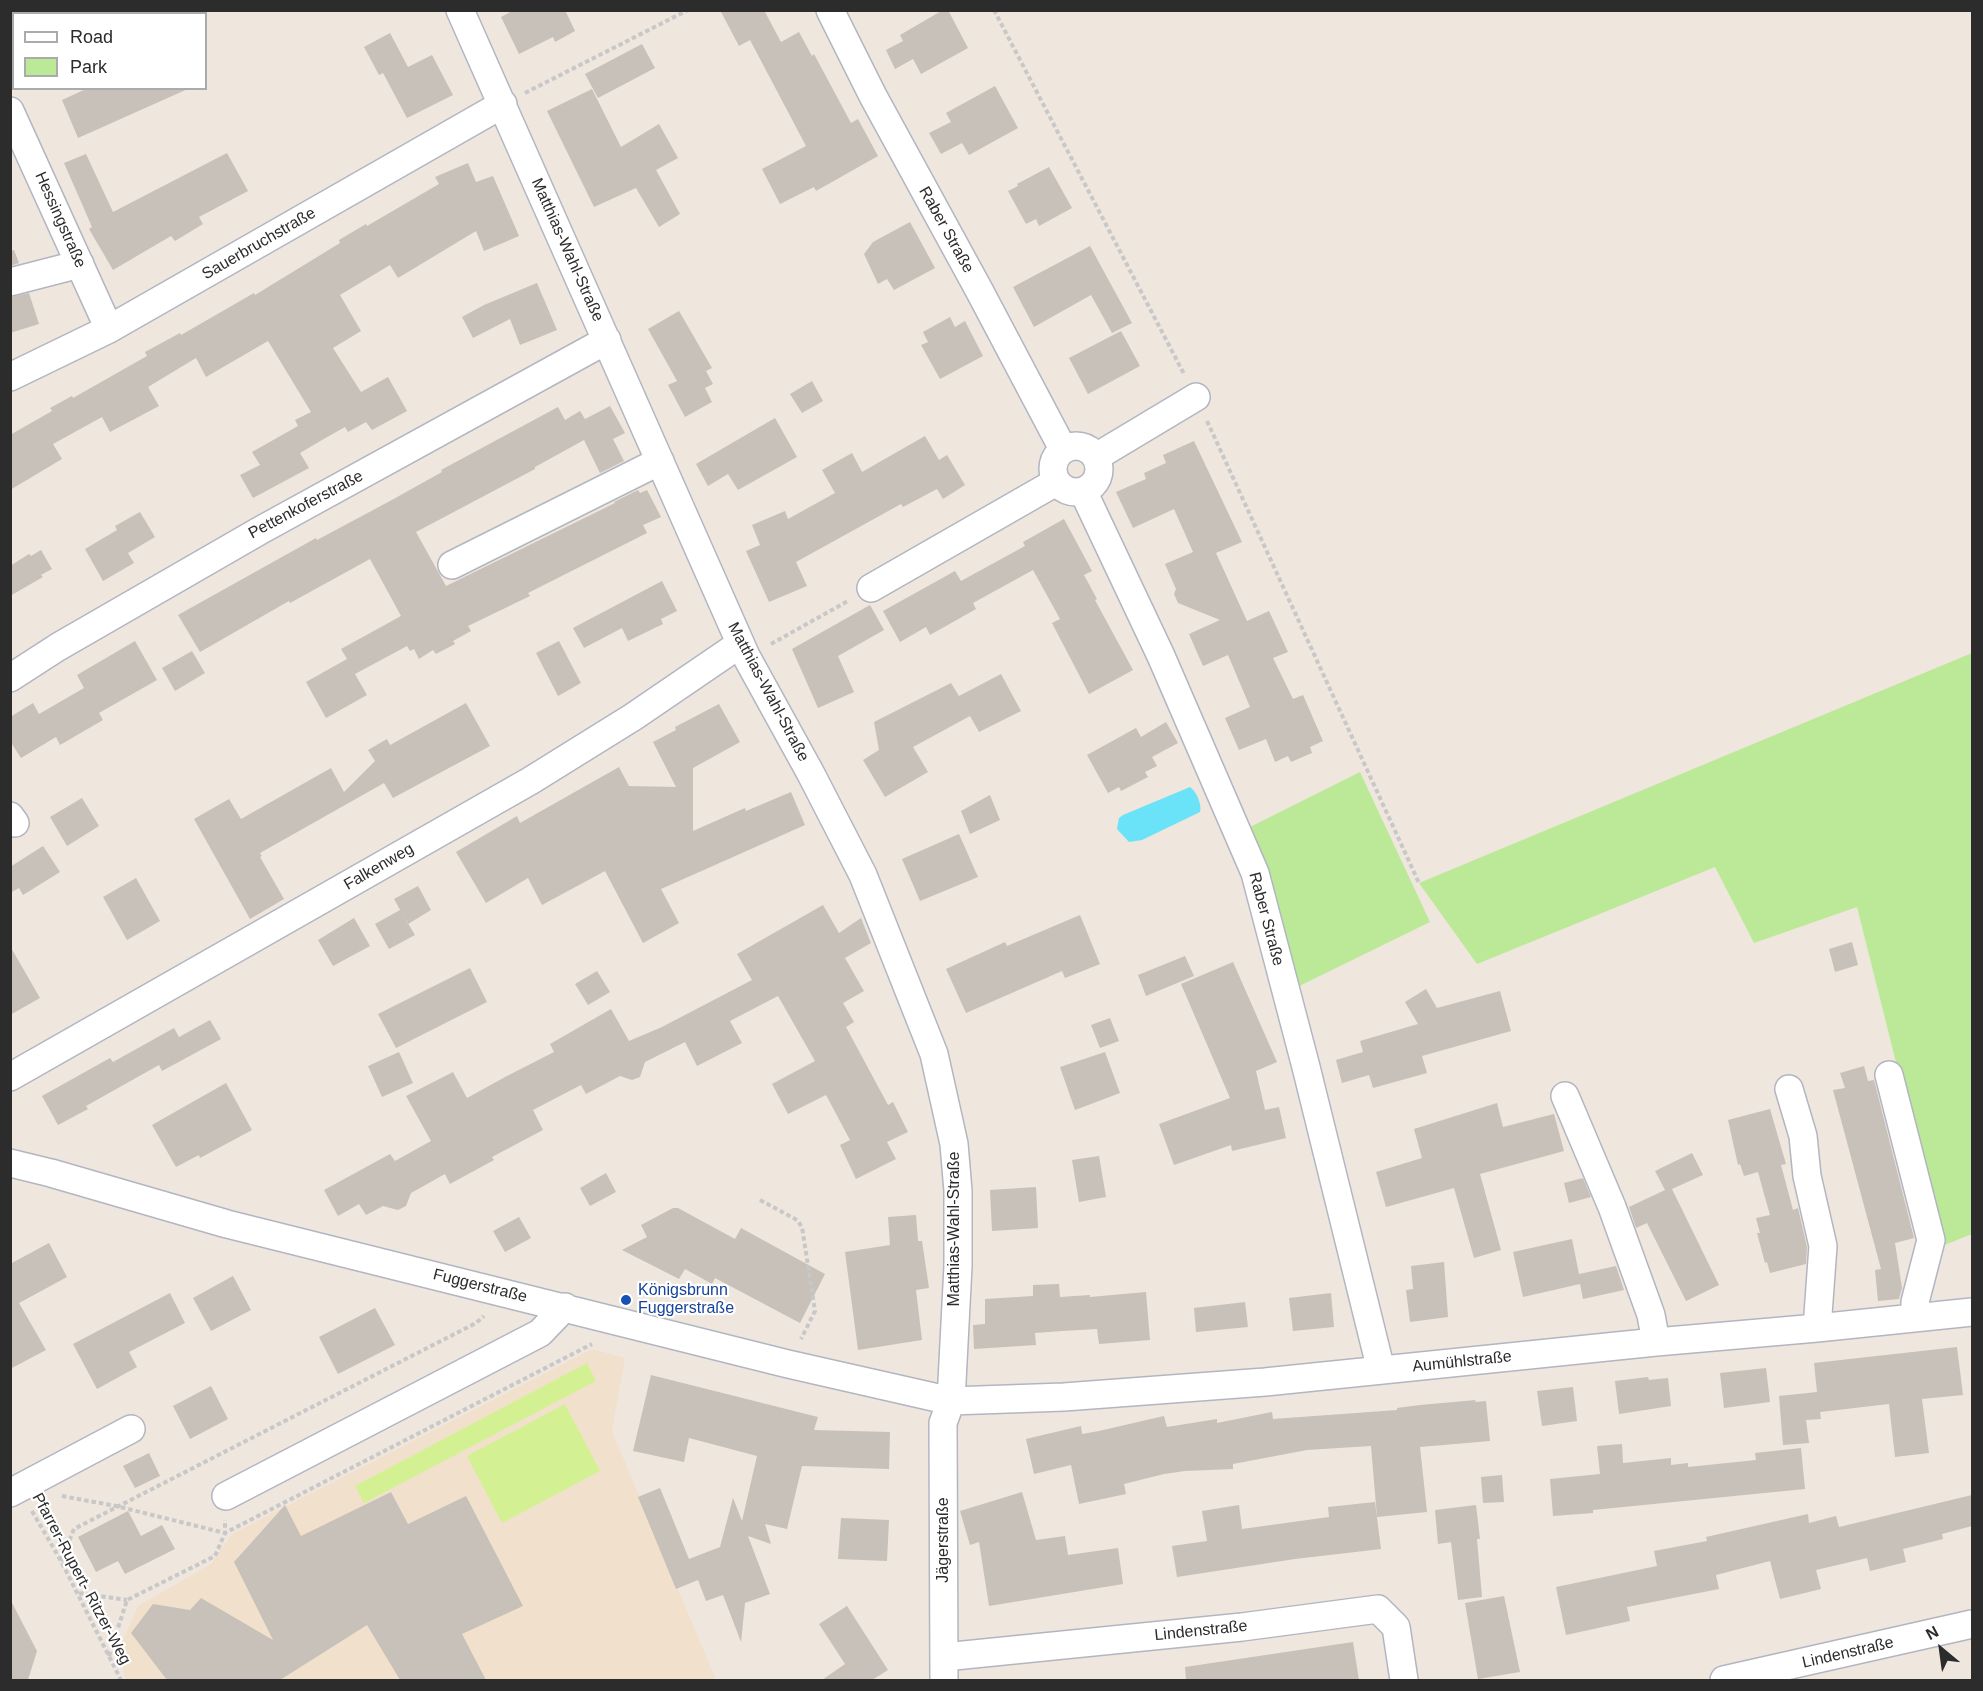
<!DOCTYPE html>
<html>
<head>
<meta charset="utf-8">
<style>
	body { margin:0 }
	#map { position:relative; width:1983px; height:1691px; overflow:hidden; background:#efe6de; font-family:Arial,sans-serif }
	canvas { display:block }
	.frame { position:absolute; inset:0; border:12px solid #2c2c2c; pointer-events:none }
	.legend { position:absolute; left:12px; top:12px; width:195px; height:78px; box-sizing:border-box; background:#fff; border:2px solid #ababab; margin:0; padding:8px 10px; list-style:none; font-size:18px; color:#2c2c2c }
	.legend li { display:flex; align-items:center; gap:12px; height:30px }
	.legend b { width:30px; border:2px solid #ababab }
	.north { position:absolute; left:1911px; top:1619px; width:60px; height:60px; -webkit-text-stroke:4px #fff; paint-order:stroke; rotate:331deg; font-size:16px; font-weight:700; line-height:24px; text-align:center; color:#2c2c2c }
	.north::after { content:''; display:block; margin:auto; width:21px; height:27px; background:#2c2c2c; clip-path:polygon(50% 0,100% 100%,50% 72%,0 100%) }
</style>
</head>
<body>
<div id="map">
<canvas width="1983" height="1691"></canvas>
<div class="frame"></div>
<ul class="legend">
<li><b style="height:8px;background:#fff"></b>Road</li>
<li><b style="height:16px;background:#bce997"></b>Park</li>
</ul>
<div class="north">N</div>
</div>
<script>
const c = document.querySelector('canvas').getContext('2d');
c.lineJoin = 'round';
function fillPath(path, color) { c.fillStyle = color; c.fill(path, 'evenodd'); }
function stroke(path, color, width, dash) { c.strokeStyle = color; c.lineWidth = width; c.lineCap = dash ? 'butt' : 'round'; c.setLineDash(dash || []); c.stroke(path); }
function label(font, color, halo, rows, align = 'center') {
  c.font = font + ' Arial,sans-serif'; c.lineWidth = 4.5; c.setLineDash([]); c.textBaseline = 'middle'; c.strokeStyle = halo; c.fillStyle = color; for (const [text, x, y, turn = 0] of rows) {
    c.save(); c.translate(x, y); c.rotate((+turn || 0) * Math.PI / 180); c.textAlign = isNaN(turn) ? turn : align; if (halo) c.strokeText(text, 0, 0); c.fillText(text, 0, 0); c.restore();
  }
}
fillPath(new Path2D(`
	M 592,1349 L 625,1358 L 612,1431 L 716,1680 L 125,1680 L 120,1647 L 138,1606 L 211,1564 L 232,1534 Z`), '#f1e1cc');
fillPath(new Path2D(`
	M 1972,653 L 1972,1234 L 1942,1246 L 1857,907 L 1754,943 L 1715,867 L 1477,964 L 1419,883 Z
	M 1360,772 L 1430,922 L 1285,993 L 1238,833 Z`), '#bce997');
fillPath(new Path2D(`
	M 587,1363 L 596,1381 L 364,1503 L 355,1486 Z
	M 565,1404 L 600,1471 L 502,1523 L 467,1456 Z`), '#d3f192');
fillPath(new Path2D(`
	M 1190,787 C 1197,792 1202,805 1200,812 L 1142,840 L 1129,842 L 1117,829 L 1119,818 L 1123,815 Z`), '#6ae2f8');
fillPath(new Path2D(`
	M 514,10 L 565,10 L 575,31 L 555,42 L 553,37 L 519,54 L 501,17 Z
	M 720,10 L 764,10 L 781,42 L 799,32 L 812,56 L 814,54 L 851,123 L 858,119 L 878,156 L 816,191 L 814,187 L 780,204 L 762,169 L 806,146 L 750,40 L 739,46 Z
	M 943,10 L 948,10 L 968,48 L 921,74 L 913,59 L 895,69 L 886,50 L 903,41 L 900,35 Z
	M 390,33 L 408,67 L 432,55 L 453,95 L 407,118 L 383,73 L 379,75 L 364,47 Z
	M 642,44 L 655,68 L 598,98 L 585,74 Z
	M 995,86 L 1018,128 L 969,155 L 962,143 L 941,154 L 929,133 L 951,122 L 946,113 Z
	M 88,88 L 190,88 L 78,138 L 62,100 Z
	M 592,89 L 621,147 L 659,124 L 678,158 L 656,170 L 680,214 L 659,227 L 636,188 L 594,207 L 547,111 Z
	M 227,153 L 248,191 L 199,217 L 203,224 L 175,241 L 171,236 L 113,270 L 89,229 L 92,227 L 64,163 L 86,154 L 113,212 Z
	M 468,163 L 476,182 L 493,176 L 519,236 L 484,251 L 476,231 L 398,278 L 390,265 L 340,295 L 361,331 L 333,348 L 361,392 L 388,377 L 407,411 L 372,430 L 366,422 L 348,432 L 345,427 L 322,440 L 300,453 L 309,468 L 253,498 L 240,475 L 260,465 L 252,452 L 298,426 L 295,420 L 311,412 L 268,341 L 206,377 L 196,358 L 148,387 L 159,406 L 110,432 L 102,417 L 53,444 L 62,459 L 10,490 L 10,435 L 52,411 L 50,408 L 72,396 L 73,398 L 147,356 L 145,352 L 156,346 L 180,333 L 181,335 L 254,293 L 255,295 L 340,243 L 339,240 L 366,224 L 367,226 L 439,184 L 435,177 Z
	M 1049,167 L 1072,208 L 1039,226 L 1036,219 L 1026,224 L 1008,191 L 1018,186 L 1017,184 Z
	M 910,222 L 935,268 L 894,290 L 887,279 L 878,284 L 864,254 L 873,242 Z
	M 1090,246 L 1132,323 L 1112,333 L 1091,295 L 1034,327 L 1013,287 Z
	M 14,250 L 19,263 L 10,266 L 10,251 Z
	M 537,283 L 557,330 L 520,345 L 510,319 L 473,338 L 462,317 L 484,305 Z
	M 29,293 L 39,324 L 10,333 L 10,297 Z
	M 679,311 L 712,368 L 706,371 L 713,384 L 705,388 L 712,402 L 685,417 L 668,385 L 677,381 L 648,329 Z
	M 950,317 L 955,327 L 965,321 L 983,356 L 940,379 L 921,345 L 928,342 L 923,332 Z
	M 1121,331 L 1140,366 L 1088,394 L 1069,358 Z
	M 812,381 L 823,401 L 802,413 L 790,394 Z
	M 610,406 L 625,433 L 613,439 L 624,461 L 600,473 L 584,440 L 535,467 L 535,469 L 416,532 L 446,586 L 615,503 L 614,502 L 638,490 L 640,493 L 647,490 L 661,517 L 643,525 L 647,533 L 528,593 L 530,596 L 468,626 L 471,631 L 453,641 L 455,644 L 436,654 L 433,650 L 419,659 L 414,649 L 410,651 L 407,646 L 355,674 L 367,695 L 326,718 L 306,682 L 347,659 L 341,649 L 401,616 L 370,559 L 290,603 L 289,601 L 200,652 L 178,615 L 316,538 L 317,540 L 390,501 L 442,472 L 441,470 L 558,407 L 565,420 L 580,411 L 585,419 Z
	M 775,418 L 797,457 L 738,490 L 728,474 L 708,486 L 696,464 Z
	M 925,436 L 939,460 L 947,455 L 965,485 L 943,499 L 937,489 L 903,507 L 901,504 L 796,562 L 807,586 L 769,602 L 746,551 L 760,545 L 752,525 L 785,511 L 788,519 L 835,493 L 822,470 L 852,453 L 862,472 Z
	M 1194,441 L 1242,542 L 1216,553 L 1247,621 L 1269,611 L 1288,652 L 1273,658 L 1293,699 L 1303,695 L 1323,741 L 1310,747 L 1312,753 L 1291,762 L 1288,756 L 1275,762 L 1266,739 L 1239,750 L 1225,718 L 1250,707 L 1228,655 L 1203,666 L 1189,634 L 1220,620 L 1178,603 L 1174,594 L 1176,589 L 1165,564 L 1193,552 L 1174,509 L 1133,528 L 1116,492 L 1146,479 L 1144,473 L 1166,463 L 1163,455 Z
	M 140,512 L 155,537 L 128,553 L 134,563 L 103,581 L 85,549 L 117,530 L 115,526 Z
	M 1064,519 L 1092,571 L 1084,575 L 1097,599 L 1095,600 L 1133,670 L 1089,694 L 1052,623 L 1060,619 L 1033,570 L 973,603 L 976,609 L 930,635 L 926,627 L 900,642 L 883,611 L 955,571 L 961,581 L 1025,546 L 1023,542 Z
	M 41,550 L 52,569 L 41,575 L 43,577 L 10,596 L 10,566 L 29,554 L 31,556 Z
	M 662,581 L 677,611 L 661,619 L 663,624 L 628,641 L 622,628 L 584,648 L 573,628 Z
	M 870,605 L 884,630 L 838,656 L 854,692 L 818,708 L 792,649 Z
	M 135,641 L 157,680 L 99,713 L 103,720 L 60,745 L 56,737 L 21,758 L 10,741 L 10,717 L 33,703 L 39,714 L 84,688 L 77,675 Z
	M 559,641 L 581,683 L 558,696 L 536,653 Z
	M 192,651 L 205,673 L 175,691 L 162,668 Z
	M 1001,674 L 1021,711 L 979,732 L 970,716 L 913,747 L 928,772 L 885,797 L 863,760 L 879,750 L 874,722 L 951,683 L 959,696 Z
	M 466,703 L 490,746 L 393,798 L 384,783 L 260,853 L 262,856 L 260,857 L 284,899 L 250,919 L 194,819 L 229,799 L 241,819 L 331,768 L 344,792 L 375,761 L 368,750 L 387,739 L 390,745 Z
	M 719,704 L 740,742 L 693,768 L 693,831 L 745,808 L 746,811 L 791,792 L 805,825 L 661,889 L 679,923 L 643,943 L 605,871 L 542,905 L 528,878 L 486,903 L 456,852 L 517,816 L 520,823 L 619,767 L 629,786 L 676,787 L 653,742 L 676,730 L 675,727 Z
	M 1166,722 L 1178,743 L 1152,757 L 1157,766 L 1145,772 L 1148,777 L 1121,791 L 1119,787 L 1108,793 L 1087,755 L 1136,728 L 1141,737 Z
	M 990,795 L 1000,820 L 970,834 L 961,811 Z
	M 82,798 L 99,826 L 67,846 L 50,817 Z
	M 959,834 L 978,877 L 920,901 L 902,859 Z
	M 43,846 L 60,872 L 23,895 L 19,888 L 10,893 L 10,867 Z
	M 136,878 L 160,921 L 127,940 L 103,897 Z
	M 418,886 L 431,910 L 408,924 L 394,899 Z
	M 823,905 L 839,933 L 861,918 L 871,943 L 845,958 L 864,991 L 843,1003 L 854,1022 L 846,1027 L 888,1105 L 893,1102 L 908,1132 L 887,1142 L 896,1159 L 856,1179 L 840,1145 L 850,1140 L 826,1095 L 788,1114 L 772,1084 L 815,1061 L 778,996 L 730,1021 L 742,1043 L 697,1066 L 685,1042 L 645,1062 L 640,1077 L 632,1080 L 620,1076 L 586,1094 L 581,1085 L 533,1110 L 543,1130 L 492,1157 L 494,1160 L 450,1184 L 445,1174 L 411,1193 L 406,1206 L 398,1210 L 383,1206 L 366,1215 L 359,1204 L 338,1216 L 324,1190 L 390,1154 L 395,1161 L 431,1141 L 406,1096 L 453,1072 L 467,1098 L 507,1076 L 554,1052 L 550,1044 L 611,1009 L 629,1041 L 662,1027 L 752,980 L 737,954 Z
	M 400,910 L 415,935 L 389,949 L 375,924 Z
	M 1080,915 L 1100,964 L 1065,978 L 1062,971 L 966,1013 L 946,969 L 1005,942 L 1007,946 Z
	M 354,918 L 370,946 L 333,966 L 318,940 Z
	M 1852,942 L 1858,965 L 1835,972 L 1829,949 Z
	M 10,946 L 40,998 L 10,1015 Z
	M 1185,956 L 1194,976 L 1146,996 L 1138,975 Z
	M 1233,962 L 1277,1062 L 1256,1071 L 1265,1110 L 1279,1107 L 1286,1138 L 1232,1151 L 1231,1145 L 1174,1165 L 1159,1124 L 1230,1098 L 1181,984 Z
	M 470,968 L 487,1002 L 396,1048 L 378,1014 Z
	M 597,971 L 610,992 L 588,1005 L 575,984 Z
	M 1426,989 L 1437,1008 L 1500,991 L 1511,1031 L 1422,1056 L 1427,1073 L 1373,1088 L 1369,1075 L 1342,1083 L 1336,1060 L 1363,1052 L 1360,1041 L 1418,1024 L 1405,1002 Z
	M 1110,1018 L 1119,1041 L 1100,1048 L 1091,1025 Z
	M 210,1020 L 221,1039 L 162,1071 L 159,1065 L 86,1106 L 88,1109 L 58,1125 L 42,1096 L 110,1058 L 113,1062 L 174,1028 L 179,1037 Z
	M 399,1052 L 413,1083 L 382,1097 L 368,1066 Z
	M 1105,1052 L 1120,1093 L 1075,1110 L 1060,1067 Z
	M 1864,1066 L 1868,1081 L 1874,1080 L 1914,1238 L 1895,1243 L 1902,1288 L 1899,1299 L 1878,1301 L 1875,1270 L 1881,1269 L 1833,1090 L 1845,1088 L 1840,1073 Z
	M 226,1083 L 252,1130 L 200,1158 L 199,1155 L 176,1167 L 152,1125 Z
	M 1497,1103 L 1503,1127 L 1554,1114 L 1564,1151 L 1480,1174 L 1501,1250 L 1474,1258 L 1454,1188 L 1386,1207 L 1376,1172 L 1422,1158 L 1414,1129 Z
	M 1770,1109 L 1786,1164 L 1781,1165 L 1793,1210 L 1798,1208 L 1807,1247 L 1806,1264 L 1770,1273 L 1767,1262 L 1765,1263 L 1757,1233 L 1760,1233 L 1756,1218 L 1770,1215 L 1764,1194 L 1758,1172 L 1744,1176 L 1740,1164 L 1738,1165 L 1728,1120 Z
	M 1692,1153 L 1703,1175 L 1672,1189 L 1719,1285 L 1686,1301 L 1647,1223 L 1636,1228 L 1629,1207 L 1665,1190 L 1655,1171 Z
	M 1099,1156 L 1106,1197 L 1079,1202 L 1072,1160 Z
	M 606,1173 L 616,1192 L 590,1206 L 580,1188 Z
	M 1583,1178 L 1591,1197 L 1569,1203 L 1564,1183 Z
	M 1036,1187 L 1038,1228 L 992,1231 L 990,1190 Z
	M 673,1208 L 678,1208 L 735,1239 L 741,1228 L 825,1274 L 800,1323 L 715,1278 L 712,1284 L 685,1269 L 679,1279 L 622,1250 L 647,1237 L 641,1225 Z
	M 916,1215 L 918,1241 L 922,1241 L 929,1288 L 916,1290 L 922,1340 L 858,1350 L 845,1252 L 890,1245 L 888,1217 Z
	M 519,1217 L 531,1238 L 505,1252 L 493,1231 Z
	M 1572,1239 L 1579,1274 L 1616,1266 L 1624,1290 L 1583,1299 L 1580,1284 L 1523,1297 L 1513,1252 Z
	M 49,1243 L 67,1277 L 19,1303 L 46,1350 L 10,1369 L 10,1264 Z
	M 1444,1262 L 1448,1317 L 1410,1322 L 1406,1290 L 1413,1289 L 1411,1266 Z
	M 233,1276 L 251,1310 L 211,1331 L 193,1298 Z
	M 1059,1284 L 1060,1297 L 1090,1295 L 1090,1297 L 1146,1292 L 1150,1340 L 1099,1344 L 1097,1329 L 1062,1331 L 1035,1333 L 1036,1345 L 974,1349 L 973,1325 L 985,1324 L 985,1299 L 1033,1296 L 1033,1285 Z
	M 170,1293 L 185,1323 L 129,1352 L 137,1367 L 97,1389 L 73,1344 Z
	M 1331,1293 L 1334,1327 L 1293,1331 L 1289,1298 Z
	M 1245,1302 L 1248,1327 L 1196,1332 L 1194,1308 Z
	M 375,1308 L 395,1345 L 338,1374 L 319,1337 Z
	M 1957,1347 L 1963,1395 L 1922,1399 L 1929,1453 L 1895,1457 L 1889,1404 L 1820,1412 L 1821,1419 L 1806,1420 L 1809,1443 L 1783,1445 L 1779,1396 L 1817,1392 L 1814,1363 Z
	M 1766,1368 L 1770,1402 L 1724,1408 L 1720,1373 Z
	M 651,1375 L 818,1417 L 814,1430 L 890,1432 L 889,1469 L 802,1466 L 787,1529 L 765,1524 L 771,1544 L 748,1536 L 770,1594 L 745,1603 L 741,1642 L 723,1595 L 706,1601 L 698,1580 L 676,1589 L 638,1497 L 660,1488 L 689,1559 L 720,1547 L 733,1498 L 742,1521 L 757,1456 L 689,1438 L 684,1462 L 633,1451 Z
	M 1648,1377 L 1649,1380 L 1668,1378 L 1671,1406 L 1619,1414 L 1615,1381 Z
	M 211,1386 L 228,1419 L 190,1439 L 173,1406 Z
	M 1573,1387 L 1577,1421 L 1542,1426 L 1537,1391 Z
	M 1476,1400 L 1475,1402 L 1486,1401 L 1490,1441 L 1420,1447 L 1427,1512 L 1377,1517 L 1371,1446 L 1307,1450 L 1233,1464 L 1233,1469 L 1185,1471 L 1164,1474 L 1124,1484 L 1126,1494 L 1079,1504 L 1071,1465 L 1034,1474 L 1026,1439 L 1081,1426 L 1082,1434 L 1099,1431 L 1164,1416 L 1167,1427 L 1217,1419 L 1217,1423 L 1272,1412 L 1273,1419 L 1397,1410 L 1397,1408 L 1420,1405 Z
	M 1622,1444 L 1623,1463 L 1671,1458 L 1671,1465 L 1688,1463 L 1688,1467 L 1756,1460 L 1755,1453 L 1801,1448 L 1805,1489 L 1593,1510 L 1593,1513 L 1553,1516 L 1550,1479 L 1600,1474 L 1597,1446 Z
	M 149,1453 L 160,1476 L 135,1488 L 123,1466 Z
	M 1502,1475 L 1504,1502 L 1483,1503 L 1481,1477 Z
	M 391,1492 L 408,1524 L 466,1496 L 523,1606 L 462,1634 L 486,1680 L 400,1680 L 367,1625 L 280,1680 L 167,1680 L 131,1633 L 153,1604 L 190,1610 L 201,1598 L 273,1640 L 234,1562 L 285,1505 L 301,1536 Z
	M 1022,1492 L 1036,1540 L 1065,1536 L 1068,1555 L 1118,1548 L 1123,1584 L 989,1606 L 979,1542 L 970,1545 L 960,1511 Z
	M 1972,1495 L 1972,1526 L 1942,1534 L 1943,1539 L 1903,1549 L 1906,1562 L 1870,1571 L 1867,1558 L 1816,1570 L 1821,1589 L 1780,1599 L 1770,1561 L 1716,1575 L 1719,1589 L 1627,1607 L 1630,1621 L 1566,1635 L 1556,1587 L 1657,1566 L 1654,1551 L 1707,1541 L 1706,1537 L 1808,1514 L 1809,1523 L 1836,1516 L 1839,1527 Z
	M 1375,1502 L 1381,1549 L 1295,1559 L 1177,1577 L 1172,1546 L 1207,1541 L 1202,1511 L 1239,1505 L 1242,1529 L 1329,1517 L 1328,1507 Z
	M 1476,1505 L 1480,1539 L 1477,1539 L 1482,1597 L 1458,1600 L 1451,1542 L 1438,1544 L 1435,1510 Z
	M 128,1511 L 141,1536 L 162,1525 L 175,1549 L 125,1574 L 118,1561 L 96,1572 L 78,1537 Z
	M 841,1518 L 889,1520 L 887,1561 L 838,1559 Z
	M 1504,1596 L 1520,1672 L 1478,1679 L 1465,1603 Z
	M 10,1599 L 37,1651 L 28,1680 L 10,1680 Z
	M 847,1606 L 888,1670 L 872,1680 L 822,1680 L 845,1664 L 819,1624 Z
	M 1353,1642 L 1359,1680 L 1186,1680 L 1185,1667 Z`), '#c7c1b9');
const minor = new Path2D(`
	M 460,10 L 746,656 L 811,774 L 863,875 L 934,1054 L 954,1144 L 958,1191 L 958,1266 L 951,1401 L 943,1423 L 944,1680
	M 830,10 L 873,96 L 979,290 L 1063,449
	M 10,111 L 109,329
	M 10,282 L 80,264
	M 10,377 L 109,329 L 503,104
	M1053 469a23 23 0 1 1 46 0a23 23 0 1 1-46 0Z
	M 1096,457 L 1196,397
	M 1083,491 L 1161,656 L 1255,873 L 1306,1067 L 1381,1370
	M 452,565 L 660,461
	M 871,588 L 1056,482
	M 10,678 L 58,647 L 261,530 L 607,340
	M 10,816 L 15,823
	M 1889,1075 L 1931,1240 L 1915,1302 L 1915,1317
	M 10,1077 L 530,781 L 633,717 L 740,644
	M 1789,1089 L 1803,1136 L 1807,1176 L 1823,1246 L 1817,1328
	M 1565,1096 L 1612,1207 L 1651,1315 L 1656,1342
	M 10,1163 L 51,1173 L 227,1224 L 788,1364 L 951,1401 L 1064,1397 L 1265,1382 L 1656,1342 L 1817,1328 L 1972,1312
	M 10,1493 L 131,1429
	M 226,1496 L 540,1333 L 565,1307
	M 944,1657 L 1242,1627 L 1378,1609 L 1396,1627 L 1404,1680
	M 1724,1680 L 1972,1624`);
stroke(minor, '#b2b6c1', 30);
stroke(new Path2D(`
	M 994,10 L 1184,374
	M 525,93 L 688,10
	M 1207,421 L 1419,883
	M 771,644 L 848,601
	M 760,1200 L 797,1220 L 802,1227 L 815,1311 L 801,1339
	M 62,1496 L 116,1506 L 225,1533 L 592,1344
	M 32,1511 L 61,1561 L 121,1680
	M 61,1561 L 74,1529 L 476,1323 L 484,1316
	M 79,1593 L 127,1600
	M 109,1656 L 127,1600 L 215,1556 L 225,1533 L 225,1520`), '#c8c8c8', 4, [4.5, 3]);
stroke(minor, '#fff', 27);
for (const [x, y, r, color] of [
	[626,1300,6,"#1a4fb4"]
]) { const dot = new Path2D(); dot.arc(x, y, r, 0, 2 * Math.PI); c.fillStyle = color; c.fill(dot); stroke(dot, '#fff', 2); }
label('16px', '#2c2c2c', '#fff', [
	["Hessingstraße",60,220,66],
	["Raber Straße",946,230,61],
	["Sauerbruchstraße",259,244,-30],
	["Matthias-Wahl-Straße",567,250,66],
	["Pettenkoferstraße",306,505,-28],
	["Matthias-Wahl-Straße",768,692,62],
	["Falkenweg",379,867,-30],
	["Raber Straße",1266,919,75],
	["Matthias-Wahl-Straße",955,1229,-90],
	["Fuggerstraße",480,1286,14],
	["Aumühlstraße",1462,1362,-6],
	["Jägerstraße",944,1540,-90],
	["Pfarrer-Rupert- Ritzer-Weg",81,1579,62],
	["Lindenstraße",1201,1631,-6],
	["Lindenstraße",1848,1653,-13]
]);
label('16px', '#164399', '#fff', [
	["Königsbrunn",638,1291],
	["Fuggerstraße",638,1309]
], 'left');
</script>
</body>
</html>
